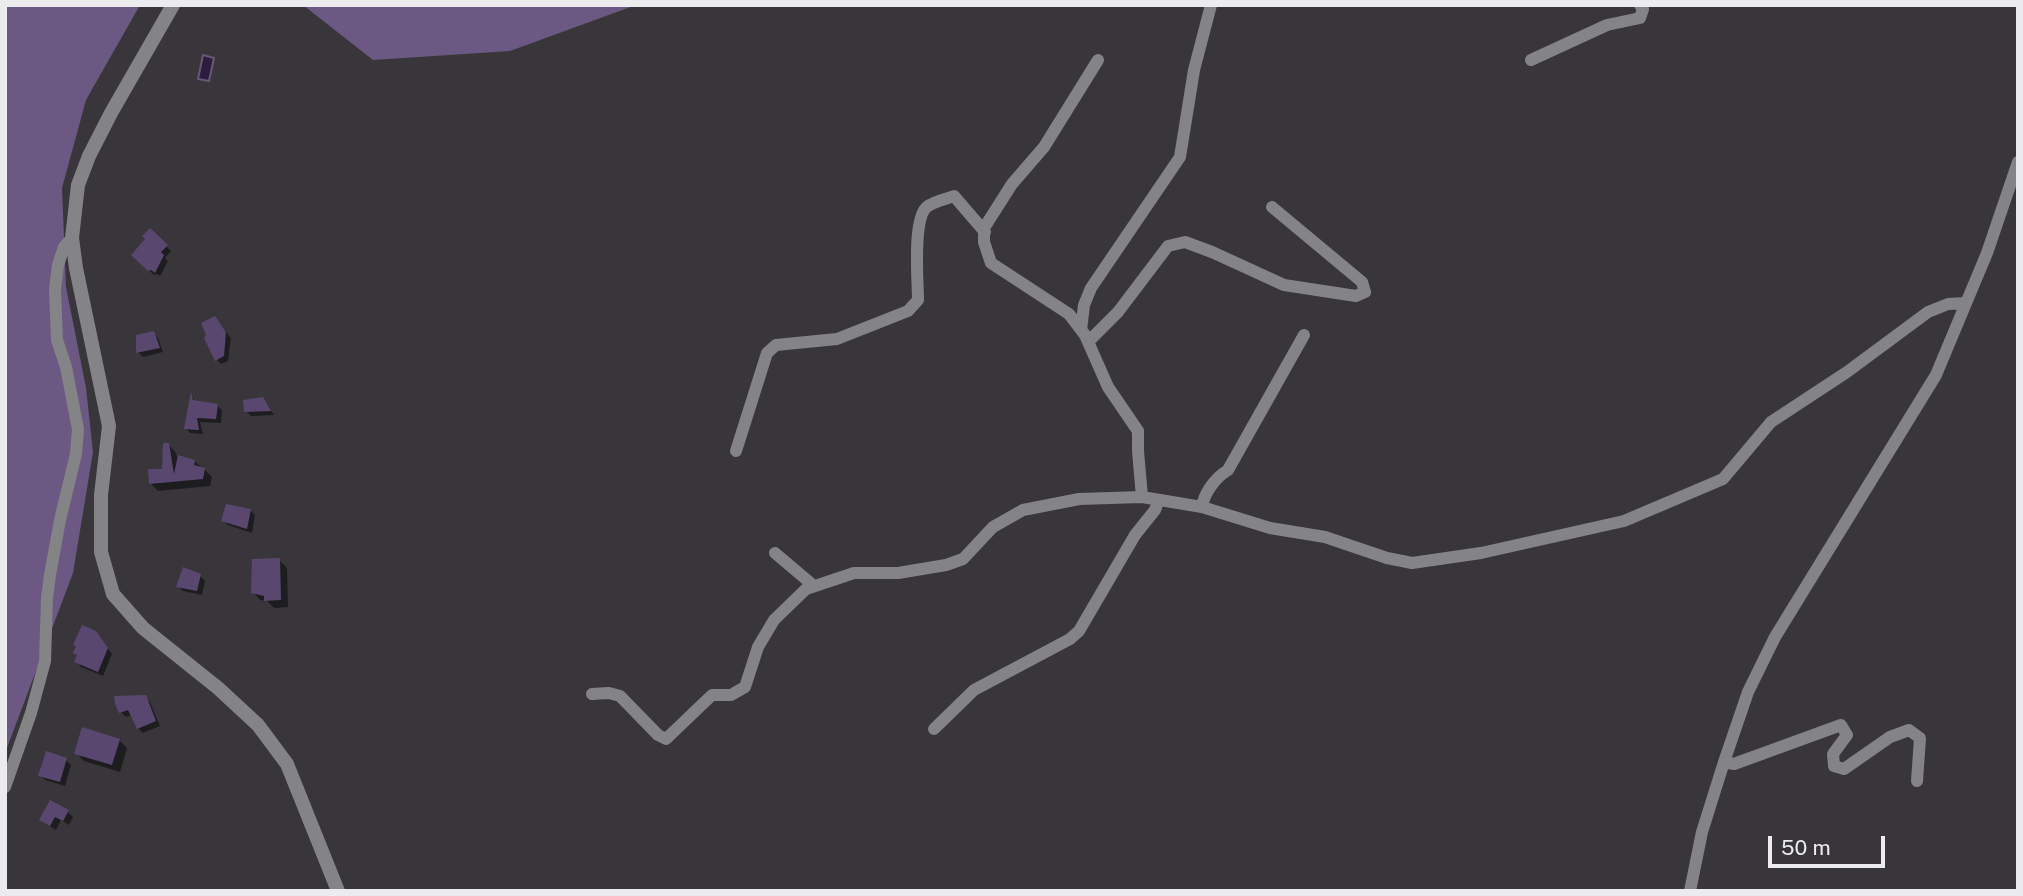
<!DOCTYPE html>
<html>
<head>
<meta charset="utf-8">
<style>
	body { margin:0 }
	#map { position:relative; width:2023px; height:896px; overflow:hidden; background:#38363b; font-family:"Public Sans",sans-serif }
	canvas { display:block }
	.frame { position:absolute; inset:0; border:7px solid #ecebee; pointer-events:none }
	.scale { position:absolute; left:1768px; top:836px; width:117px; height:32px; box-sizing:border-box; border:4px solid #ecebee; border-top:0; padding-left:9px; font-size:21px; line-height:24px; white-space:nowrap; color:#ecebee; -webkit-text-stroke:5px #38363b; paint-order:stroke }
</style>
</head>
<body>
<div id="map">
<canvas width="2023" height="896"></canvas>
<div class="frame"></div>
<div class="scale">50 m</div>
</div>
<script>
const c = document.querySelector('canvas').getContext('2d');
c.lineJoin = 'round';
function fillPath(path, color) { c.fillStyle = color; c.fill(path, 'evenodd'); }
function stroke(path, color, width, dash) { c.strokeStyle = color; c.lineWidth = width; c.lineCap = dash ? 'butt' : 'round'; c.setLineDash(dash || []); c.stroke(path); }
fillPath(new Path2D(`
	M 5,5 L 140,5 L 86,100 L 62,188 L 66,287 L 86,388 L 93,452 L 73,573 L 5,753 Z
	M 303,5 L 636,5 L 510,51 L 373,60 Z`), '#6c5983');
const water = new Path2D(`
	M 203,55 L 214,58 L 209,81 L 198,79 Z`);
fillPath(water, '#2d1b40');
stroke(water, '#665974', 2);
fillPath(new Path2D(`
	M 150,231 L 171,251 L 165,258 L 168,261 L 160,276 L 157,274 L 154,275 L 133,255 L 147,239 Z
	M 220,324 L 231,338 L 228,361 L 221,364 L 217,360 Z
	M 153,333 L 158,338 L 163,352 L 143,357 L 138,352 Z
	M 192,396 L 196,403 L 217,405 L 222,410 L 221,423 L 200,422 L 203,434 L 190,433 L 186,428 Z
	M 262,399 L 274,415 L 251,416 L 246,411 Z
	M 169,445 L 176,453 L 177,457 L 194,461 L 204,469 L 212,477 L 210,486 L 158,491 L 150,483 L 164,471 Z
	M 250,510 L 255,515 L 252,533 L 228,525 L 223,520 Z
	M 279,560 L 287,568 L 288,607 L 274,608 L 267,601 L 260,600 L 253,592 Z
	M 200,576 L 205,581 L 202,595 L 183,591 L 178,586 Z
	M 95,632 L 112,654 L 103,676 L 81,667 L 77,662 L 79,657 L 75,653 Z
	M 145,697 L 150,702 L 160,726 L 143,733 L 138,728 L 132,715 L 126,717 L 121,712 Z
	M 119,740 L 127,748 L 120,772 L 84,761 L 76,753 Z
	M 66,760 L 71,765 L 65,786 L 45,780 L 40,775 Z
	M 68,812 L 73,817 L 69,825 L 61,820 L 56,830 L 41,820 Z`), '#0007');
fillPath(new Path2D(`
	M 150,228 L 168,245 L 161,252 L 164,255 L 155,273 L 151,270 L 148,271 L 131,255 L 145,239 L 142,236 Z
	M 215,316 L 226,332 L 224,356 L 215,361 L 204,338 L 206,335 L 201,323 Z
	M 154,331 L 160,348 L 136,353 L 136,335 Z
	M 191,392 L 193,400 L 218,404 L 216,419 L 197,418 L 199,430 L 184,429 Z
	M 263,397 L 271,411 L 244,412 L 243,400 Z
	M 163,443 L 169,443 L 174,474 L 178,455 L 195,460 L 194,465 L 205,468 L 203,479 L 149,484 L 148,469 L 162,469 Z
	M 226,504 L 251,509 L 247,529 L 221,521 Z
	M 280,558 L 281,600 L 264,601 L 264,596 L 251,593 L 252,559 Z
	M 183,567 L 201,574 L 197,591 L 176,587 Z
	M 82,625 L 96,631 L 108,648 L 98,672 L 74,662 L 77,655 L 73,653 L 76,646 L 73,645 Z
	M 146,695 L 156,721 L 137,729 L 128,710 L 119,713 L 115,704 L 114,696 Z
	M 82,727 L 120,739 L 112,765 L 74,754 Z
	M 46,751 L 67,758 L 60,782 L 38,776 Z
	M 50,800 L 69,810 L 63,821 L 55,817 L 50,826 L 39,820 Z`), '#5a4770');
stroke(new Path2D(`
	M 1098,60 L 1044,147 L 1012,184 L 984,228 L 984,242 L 991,263 L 1069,314 L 1085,335 L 1108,387 L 1138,431 L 1138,451 L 1142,497
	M 1531,60 L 1607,25 L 1640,18 L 1643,9 L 1640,5
	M 1081,330 L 1084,305 L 1091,288 L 1180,157 L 1194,70 L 1211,5
	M 1088,342 L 1118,312 L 1168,246 L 1185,242 L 1212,252 L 1284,285 L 1356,296 L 1365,292 L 1362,282 L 1272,207
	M 736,451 L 767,353 L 776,345 L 837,339 L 908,311 L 918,300 C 918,281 912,216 928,206 C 935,201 946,199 954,196 L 985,232
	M 1202,507 C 1204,493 1215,478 1228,470 L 1304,335
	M 775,553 L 814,586
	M 592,694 L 609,693 L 620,696 L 658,735 L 666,739 L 712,695 L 731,695 L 745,687 L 758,647 L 774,620 L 806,589 L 854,573 L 898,573 L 946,565 L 963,559 L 993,527 L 1023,510 L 1079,499 L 1142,497 L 1202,507 L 1270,528 L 1325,537 L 1387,558 L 1412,563 L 1481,553 L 1624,521 L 1723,479 L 1771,422 L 1847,372 L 1928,312 L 1948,304 L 1966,303
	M 934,729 L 974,690 L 1070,639 L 1079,631 L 1135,535 L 1155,510 L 1159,500
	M 1724,762 L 1734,764 L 1841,725 L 1847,735 L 1833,754 L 1834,766 L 1844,769 L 1890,737 L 1909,730 L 1920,738 L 1917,781
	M 5,787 L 31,713 L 45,661 L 47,598 L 50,575 L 60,520 L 76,454 L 78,429 L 66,367 L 57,340 L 55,289 L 58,265 L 64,247 L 72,238
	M 1690,891 L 1702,832 L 1724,762 L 1748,692 L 1775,637 L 1936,375 L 1987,253 L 2018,162`), '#848386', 12);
stroke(new Path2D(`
	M 173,5 L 111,113 L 89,156 L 78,185 L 72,238 L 76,268 L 109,426 L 101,495 L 101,552 L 113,594 L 143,628 L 218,688 L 258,725 L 287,764 L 338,891`), '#848386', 14);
</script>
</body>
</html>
